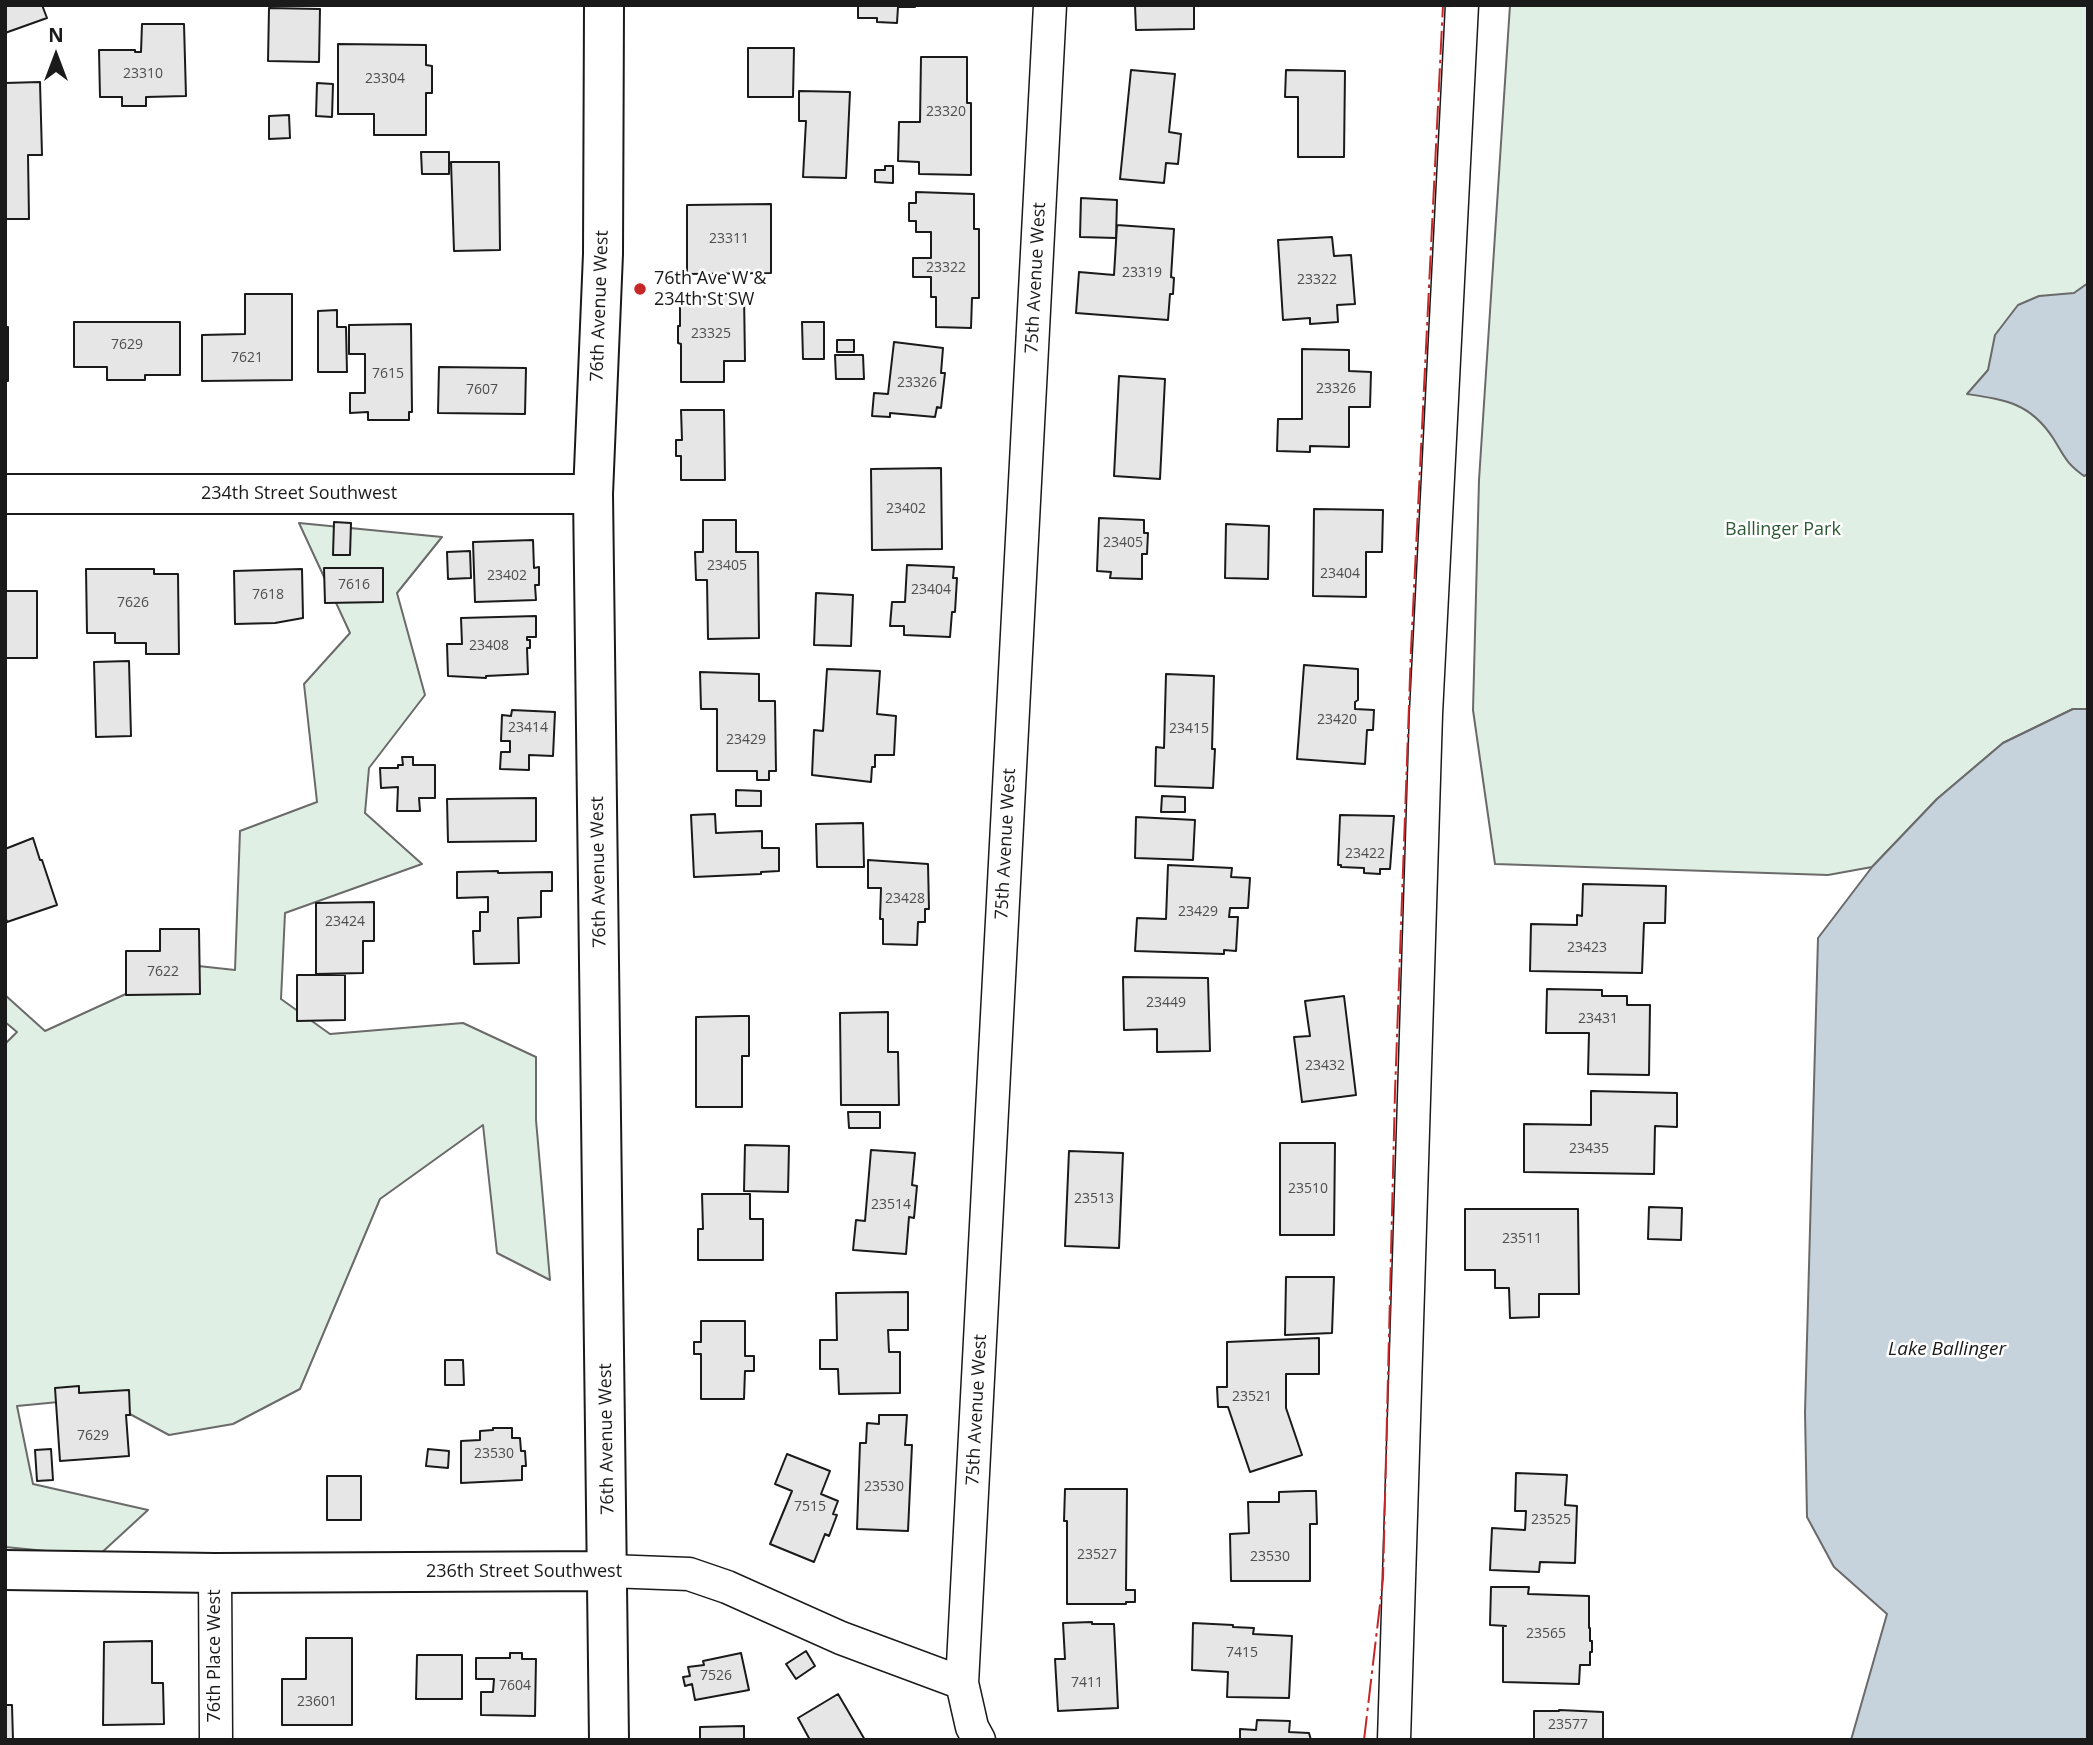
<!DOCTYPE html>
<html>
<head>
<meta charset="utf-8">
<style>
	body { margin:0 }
	#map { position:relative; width:2093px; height:1745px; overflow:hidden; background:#fff; font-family:"Open Sans",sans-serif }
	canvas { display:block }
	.frame { position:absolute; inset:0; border:7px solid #1a1a1a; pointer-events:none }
	.north { position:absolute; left:21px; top:21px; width:70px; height:70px; -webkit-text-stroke:5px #fff; paint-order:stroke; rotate:0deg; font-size:19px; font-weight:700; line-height:28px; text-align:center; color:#1a1a1a }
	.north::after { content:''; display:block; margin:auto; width:24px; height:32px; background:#1a1a1a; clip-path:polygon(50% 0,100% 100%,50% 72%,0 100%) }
</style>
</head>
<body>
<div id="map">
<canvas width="2093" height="1745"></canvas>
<div class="frame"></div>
<div class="north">N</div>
</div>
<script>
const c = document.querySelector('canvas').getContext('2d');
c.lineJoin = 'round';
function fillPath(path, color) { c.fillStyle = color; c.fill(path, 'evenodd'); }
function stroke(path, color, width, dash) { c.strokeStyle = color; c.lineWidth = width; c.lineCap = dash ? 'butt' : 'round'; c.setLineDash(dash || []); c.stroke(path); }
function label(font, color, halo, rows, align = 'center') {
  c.font = font + ' "Open Sans",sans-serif'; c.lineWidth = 5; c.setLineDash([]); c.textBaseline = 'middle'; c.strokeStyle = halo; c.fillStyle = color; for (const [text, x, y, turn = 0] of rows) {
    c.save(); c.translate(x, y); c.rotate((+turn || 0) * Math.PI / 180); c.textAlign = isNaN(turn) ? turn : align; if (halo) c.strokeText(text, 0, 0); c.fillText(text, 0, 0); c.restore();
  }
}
const green = new Path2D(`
	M 1510,5 L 2088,5 L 2088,709 L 2073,709 L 2003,743 L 1937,799 L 1872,867 L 1828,875 L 1495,864 L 1473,710 L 1479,480 Z
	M 299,523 L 442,537 L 397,593 L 425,695 L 369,768 L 365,813 L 422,864 L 285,913 L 281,999 L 330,1034 L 463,1023 L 536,1057 L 536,1120 L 550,1280 L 497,1253 L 483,1125 L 380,1199 L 300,1389 L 233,1424 L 169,1435 L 100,1398 L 17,1406 L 33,1484 L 148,1510 L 98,1556 L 5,1547 L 5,1044 L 17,1032 L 5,1022 L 5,995 L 45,1031 L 189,965 L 235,970 L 240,831 L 317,802 L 304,684 L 350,633 Z`);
fillPath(green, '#e0efe3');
stroke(green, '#6a6a6a', 2);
const water = new Path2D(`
	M 2088,283 L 2088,474 L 2084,476 C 2065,462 2065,457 2053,438 C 2030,403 2006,400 1967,394 L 1988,370 L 1995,335 L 2018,305 L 2039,296 L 2074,293 Z
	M 2073,709 L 2088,709 L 2088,1740 L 1851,1740 L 1887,1614 L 1834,1567 L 1807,1517 L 1805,1412 L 1818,938 L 1872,867 L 1937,799 L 2003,743 Z`);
fillPath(water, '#c6d2dc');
stroke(water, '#6a6a6a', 2);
const building = new Path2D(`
	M 5,5 L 42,5 L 47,18 L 5,33 Z
	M 858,5 L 915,5 L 915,7 L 898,7 L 897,23 L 877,22 L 877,18 L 858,18 Z
	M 1135,5 L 1194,5 L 1194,29 L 1136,30 Z
	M 269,8 L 320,9 L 319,62 L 268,61 Z
	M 142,24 L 184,24 L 186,96 L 146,97 L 146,106 L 122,106 L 122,97 L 100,97 L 99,50 L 135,50 L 135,52 L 141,52 Z
	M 338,44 L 426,45 L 426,65 L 432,66 L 432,93 L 426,93 L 426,135 L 374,135 L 374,114 L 338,114 Z
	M 748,48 L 794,48 L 793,97 L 748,97 Z
	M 921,57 L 967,57 L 967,103 L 971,103 L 971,175 L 919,174 L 919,162 L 898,161 L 899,122 L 920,122 Z
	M 1131,70 L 1175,74 L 1169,132 L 1181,134 L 1178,164 L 1166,163 L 1164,183 L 1120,179 Z
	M 1286,70 L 1345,71 L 1344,157 L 1298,157 L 1298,97 L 1285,97 Z
	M 40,82 L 42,155 L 28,155 L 29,219 L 5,219 L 5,83 Z
	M 317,83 L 333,84 L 332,117 L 316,116 Z
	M 799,91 L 850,92 L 846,178 L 803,177 L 806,121 L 799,121 Z
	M 289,115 L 290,138 L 269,139 L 269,116 Z
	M 421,152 L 449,152 L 449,174 L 422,174 Z
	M 451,162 L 499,162 L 500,250 L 454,251 Z
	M 885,166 L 893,166 L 893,183 L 875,182 L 875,170 L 885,170 Z
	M 916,192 L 974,194 L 974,229 L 979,229 L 979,298 L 972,298 L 971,328 L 936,327 L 936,297 L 931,297 L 931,277 L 913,277 L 913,258 L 931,258 L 931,232 L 916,232 L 916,221 L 909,221 L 909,203 L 916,203 Z
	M 1081,198 L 1117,200 L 1116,238 L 1080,237 Z
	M 771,204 L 771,273 L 687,274 L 687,205 Z
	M 1117,225 L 1174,229 L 1171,277 L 1174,278 L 1173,294 L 1170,294 L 1168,320 L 1076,313 L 1079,272 L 1114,275 Z
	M 1332,237 L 1334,256 L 1351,255 L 1355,304 L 1337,305 L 1338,322 L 1310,324 L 1310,318 L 1283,320 L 1278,240 Z
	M 245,294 L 292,294 L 292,380 L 202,381 L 202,335 L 245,334 Z
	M 714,294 L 744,294 L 745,361 L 724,361 L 724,382 L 681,382 L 681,344 L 678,343 L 678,326 L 680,326 L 680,296 L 714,297 Z
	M 337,310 L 337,327 L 346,327 L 347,372 L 318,372 L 318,311 Z
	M 74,322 L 180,322 L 180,375 L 145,375 L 145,380 L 107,380 L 107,367 L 74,367 Z
	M 802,322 L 824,322 L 824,359 L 803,359 Z
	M 411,324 L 412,412 L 409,412 L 409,420 L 368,420 L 368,412 L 350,413 L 350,393 L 365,393 L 365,354 L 349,354 L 349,325 Z
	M 5,327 L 8,327 L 8,381 L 5,381 Z
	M 837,340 L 854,340 L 854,352 L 837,352 Z
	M 894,342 L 943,348 L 941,373 L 945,373 L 941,408 L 937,407 L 935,417 L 890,413 L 890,417 L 872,416 L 874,393 L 888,394 Z
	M 1302,349 L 1349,350 L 1349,371 L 1371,372 L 1370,407 L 1349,407 L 1349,447 L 1310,446 L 1310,452 L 1277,451 L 1278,419 L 1302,419 Z
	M 835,355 L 863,355 L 864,379 L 836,379 Z
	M 439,367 L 526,368 L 525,414 L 438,413 Z
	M 1119,376 L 1165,379 L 1160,479 L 1114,476 Z
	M 681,410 L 724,410 L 725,480 L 681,480 L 681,456 L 676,456 L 676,440 L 682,440 Z
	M 941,468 L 942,549 L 872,550 L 871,469 Z
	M 1314,509 L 1383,510 L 1382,552 L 1366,552 L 1366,597 L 1313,596 Z
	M 1099,518 L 1144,520 L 1144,533 L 1148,533 L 1147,554 L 1142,554 L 1142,579 L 1110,578 L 1111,572 L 1097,571 Z
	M 703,520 L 736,520 L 736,552 L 758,552 L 759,638 L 708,639 L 707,580 L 696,580 L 695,552 L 703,552 Z
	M 334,522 L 351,523 L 350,555 L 333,555 Z
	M 1226,524 L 1269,526 L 1268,579 L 1225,578 Z
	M 533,540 L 534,568 L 539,567 L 539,585 L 535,585 L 536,600 L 475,602 L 473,542 Z
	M 470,551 L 471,578 L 448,579 L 447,552 Z
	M 907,565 L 954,567 L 953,578 L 957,578 L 955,612 L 952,612 L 950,637 L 904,635 L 904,626 L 890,626 L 892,602 L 905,602 Z
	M 324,568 L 383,568 L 383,602 L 325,603 Z
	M 86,569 L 154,569 L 154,574 L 178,574 L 179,654 L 146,654 L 146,643 L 115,643 L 115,633 L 87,633 Z
	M 302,569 L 303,618 L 275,623 L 235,624 L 234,571 Z
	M 5,591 L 37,591 L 37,658 L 5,658 Z
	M 816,593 L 853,595 L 851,646 L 814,645 Z
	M 536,616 L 536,637 L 527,637 L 527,640 L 530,640 L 530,648 L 527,648 L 528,674 L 486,676 L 486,678 L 448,676 L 447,644 L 462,644 L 461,618 Z
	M 129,661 L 131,736 L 96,737 L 94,662 Z
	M 1304,665 L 1358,669 L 1358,700 L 1355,702 L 1355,709 L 1374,710 L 1373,730 L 1367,730 L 1365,764 L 1297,759 Z
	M 827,669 L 880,671 L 877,714 L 896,716 L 894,755 L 875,755 L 875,767 L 872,767 L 871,782 L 812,775 L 814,730 L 823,731 Z
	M 700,672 L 759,674 L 759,701 L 775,701 L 776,771 L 769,771 L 769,780 L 757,780 L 757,771 L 717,771 L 717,709 L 701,709 Z
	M 1166,674 L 1214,676 L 1212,749 L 1215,749 L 1213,788 L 1155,786 L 1156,747 L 1164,748 Z
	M 512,710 L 555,712 L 553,756 L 529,755 L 529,770 L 500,769 L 501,752 L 510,752 L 510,741 L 501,741 L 502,715 L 511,716 Z
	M 402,757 L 413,757 L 413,765 L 435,765 L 435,798 L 419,798 L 420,811 L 397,811 L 398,787 L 381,788 L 380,768 L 398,768 L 398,765 L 403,765 Z
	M 736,790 L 761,791 L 761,806 L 736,806 Z
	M 1162,796 L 1185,797 L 1185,812 L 1161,812 Z
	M 536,798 L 536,841 L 448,842 L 447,799 Z
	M 715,814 L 716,833 L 762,831 L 762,848 L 779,848 L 779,871 L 761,872 L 761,874 L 694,877 L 691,815 Z
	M 1340,815 L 1394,816 L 1390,869 L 1380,869 L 1380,874 L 1364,873 L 1364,868 L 1341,867 L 1341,865 L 1338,865 Z
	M 1136,817 L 1195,820 L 1193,860 L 1135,858 Z
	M 863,823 L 864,867 L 817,867 L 816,824 Z
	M 33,838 L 40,860 L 42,860 L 57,905 L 7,922 L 5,916 L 5,849 Z
	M 868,860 L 928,864 L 929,909 L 925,909 L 925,922 L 918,922 L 917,945 L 883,944 L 883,919 L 880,919 L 881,888 L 868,888 Z
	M 1168,865 L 1232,868 L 1231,877 L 1250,878 L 1248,908 L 1230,908 L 1229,917 L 1238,917 L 1236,951 L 1224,950 L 1224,954 L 1135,951 L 1137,918 L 1166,919 Z
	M 498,871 L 498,873 L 552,872 L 552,891 L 541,891 L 541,917 L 518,918 L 519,963 L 474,964 L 473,931 L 480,931 L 480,912 L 488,912 L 488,897 L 457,898 L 457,872 Z
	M 1583,884 L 1666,886 L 1665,923 L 1644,923 L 1642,973 L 1530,971 L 1531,924 L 1577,925 L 1577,915 L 1582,916 Z
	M 374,902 L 374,941 L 363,941 L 363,973 L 316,974 L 316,903 Z
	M 160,929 L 199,929 L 200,994 L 126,995 L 126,951 L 160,951 Z
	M 297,975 L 345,975 L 345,1020 L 297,1021 Z
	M 1123,977 L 1208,978 L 1210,1051 L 1157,1052 L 1157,1029 L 1124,1030 Z
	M 1547,989 L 1602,990 L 1602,996 L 1627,996 L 1627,1005 L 1650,1005 L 1649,1075 L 1588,1074 L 1589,1033 L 1546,1033 Z
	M 1344,996 L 1356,1095 L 1302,1102 L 1294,1037 L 1310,1036 L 1305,1001 Z
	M 888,1012 L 888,1052 L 898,1052 L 899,1105 L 841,1105 L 840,1013 Z
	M 740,1016 L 749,1016 L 749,1056 L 742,1056 L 742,1107 L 696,1107 L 696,1017 Z
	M 1591,1091 L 1677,1093 L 1677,1127 L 1655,1126 L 1654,1174 L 1524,1172 L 1524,1124 L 1591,1125 Z
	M 848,1112 L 880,1112 L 880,1128 L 849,1128 Z
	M 1280,1143 L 1335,1143 L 1334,1235 L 1280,1235 Z
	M 745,1145 L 789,1146 L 788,1192 L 744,1191 Z
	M 871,1150 L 915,1153 L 912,1185 L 917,1186 L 914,1218 L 909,1217 L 906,1254 L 853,1250 L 856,1220 L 865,1221 Z
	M 1069,1151 L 1123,1153 L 1119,1248 L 1065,1246 Z
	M 702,1194 L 750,1194 L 750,1219 L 763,1219 L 763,1260 L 698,1260 L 698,1229 L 703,1229 Z
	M 1649,1207 L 1682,1208 L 1681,1240 L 1648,1239 Z
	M 1465,1209 L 1578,1209 L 1579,1294 L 1539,1294 L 1539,1317 L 1510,1318 L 1509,1288 L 1495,1288 L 1495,1270 L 1465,1270 Z
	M 1286,1277 L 1334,1277 L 1332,1333 L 1285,1335 Z
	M 908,1292 L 908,1330 L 888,1330 L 889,1352 L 900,1352 L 900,1393 L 839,1394 L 838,1369 L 820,1369 L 820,1340 L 837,1340 L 836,1293 Z
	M 701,1321 L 745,1321 L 745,1356 L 754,1356 L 754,1371 L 745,1371 L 744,1399 L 701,1399 L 701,1354 L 694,1354 L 694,1342 L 701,1342 Z
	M 1319,1338 L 1319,1374 L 1286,1374 L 1286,1408 L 1302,1455 L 1250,1472 L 1228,1407 L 1218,1407 L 1217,1387 L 1227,1387 L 1227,1342 Z
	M 445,1360 L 463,1360 L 464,1385 L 445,1385 Z
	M 79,1386 L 79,1393 L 129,1390 L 130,1415 L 126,1415 L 129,1456 L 60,1461 L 55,1388 Z
	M 879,1415 L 907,1415 L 905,1445 L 912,1445 L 908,1531 L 857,1529 L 860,1443 L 866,1443 L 867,1423 L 879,1424 Z
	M 493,1428 L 512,1428 L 512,1438 L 520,1438 L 521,1451 L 525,1451 L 526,1466 L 522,1466 L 522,1480 L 461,1483 L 461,1441 L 480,1440 L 480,1431 L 493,1430 Z
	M 51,1449 L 53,1480 L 37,1481 L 35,1450 Z
	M 428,1449 L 449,1451 L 448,1468 L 426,1466 Z
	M 787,1454 L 830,1471 L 821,1494 L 838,1501 L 833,1514 L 837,1515 L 829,1536 L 825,1534 L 814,1562 L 770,1544 L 792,1491 L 775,1484 Z
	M 1516,1473 L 1567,1475 L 1565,1505 L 1577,1506 L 1575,1563 L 1540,1562 L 1539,1572 L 1490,1570 L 1492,1528 L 1525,1530 L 1526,1511 L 1515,1511 Z
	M 327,1476 L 361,1476 L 361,1520 L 327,1520 Z
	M 1065,1489 L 1127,1489 L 1126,1590 L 1135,1590 L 1135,1602 L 1126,1602 L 1126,1604 L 1067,1604 L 1067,1521 L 1064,1521 Z
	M 1306,1491 L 1316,1491 L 1317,1524 L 1310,1524 L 1310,1581 L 1231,1581 L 1230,1534 L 1249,1533 L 1248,1502 L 1279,1502 L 1279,1492 Z
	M 1491,1587 L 1529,1587 L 1528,1594 L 1589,1596 L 1589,1628 L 1590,1628 L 1590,1641 L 1592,1641 L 1592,1652 L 1590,1652 L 1590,1665 L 1580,1665 L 1579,1684 L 1503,1682 L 1503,1626 L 1506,1626 L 1490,1625 Z
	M 1092,1622 L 1092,1624 L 1114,1624 L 1118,1708 L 1058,1711 L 1055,1659 L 1065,1659 L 1063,1623 Z
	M 1193,1623 L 1233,1625 L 1233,1627 L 1254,1628 L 1253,1634 L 1292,1636 L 1289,1698 L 1227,1697 L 1228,1672 L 1192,1670 Z
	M 306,1638 L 352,1638 L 352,1725 L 282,1725 L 282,1679 L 306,1679 Z
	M 152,1641 L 152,1683 L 163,1683 L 164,1724 L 103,1725 L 104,1642 Z
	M 806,1651 L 815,1666 L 796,1679 L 786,1664 Z
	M 510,1653 L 522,1653 L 522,1659 L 536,1659 L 535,1716 L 481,1715 L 481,1692 L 493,1692 L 494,1679 L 476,1679 L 476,1658 L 510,1658 Z
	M 741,1653 L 749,1690 L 695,1700 L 692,1684 L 685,1686 L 683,1677 L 690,1676 L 688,1667 L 704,1665 L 703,1661 Z
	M 417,1655 L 462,1655 L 462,1699 L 416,1699 Z
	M 838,1694 L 865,1740 L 810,1740 L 798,1718 Z
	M 5,1705 L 12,1705 L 13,1740 L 5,1740 Z
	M 1559,1710 L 1603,1712 L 1603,1740 L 1532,1740 L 1534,1738 L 1534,1711 L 1559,1711 Z
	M 1257,1720 L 1290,1721 L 1289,1732 L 1309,1733 L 1311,1740 L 1240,1740 L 1240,1729 L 1256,1730 Z
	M 744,1726 L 744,1740 L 700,1740 L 700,1727 Z`);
fillPath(building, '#e6e6e6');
stroke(building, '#1a1a1a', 2);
const minor = new Path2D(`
	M 609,1571 L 689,1574 L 727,1587 L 841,1638 L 962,1683 L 972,1727 L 979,1740
	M 215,1573 L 216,1740
	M 962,1683 L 1050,5
	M 1394,1740 L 1426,714 L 1462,5`);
const tertiary = new Path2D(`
	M 604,5 L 603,254 L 593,494 L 609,1740
	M 5,494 L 593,494
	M 5,1570 L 215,1573 L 609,1571`);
stroke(minor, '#1a1a1a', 35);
stroke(tertiary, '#1a1a1a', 42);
stroke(minor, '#fff', 32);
stroke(tertiary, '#fff', 38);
stroke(new Path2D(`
	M 1364,1740 L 1383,1579 L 1395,1092 L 1411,650 L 1443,5`), '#c62828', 2, [24, 5, 3.5, 5]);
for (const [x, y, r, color] of [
	[640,289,7,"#c62828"]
]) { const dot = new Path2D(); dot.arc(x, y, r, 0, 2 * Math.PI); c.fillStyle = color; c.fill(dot); stroke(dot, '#fff', 2.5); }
label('14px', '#4d4d4d', null, [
	["23310",143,74],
	["23304",385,79],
	["23320",946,112],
	["23311",729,239],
	["23322",946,268],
	["23319",1142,273],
	["23322",1317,280],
	["23325",711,334],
	["7629",127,345],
	["7621",247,358],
	["7615",388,374],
	["23326",917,383],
	["23326",1336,389],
	["7607",482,390],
	["23402",906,509],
	["23405",1123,543],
	["23405",727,566],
	["23404",1340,574],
	["23402",507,576],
	["7616",354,585],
	["23404",931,590],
	["7618",268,595],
	["7626",133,603],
	["23408",489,646],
	["23420",1337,720],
	["23414",528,728],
	["23415",1189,729],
	["23429",746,740],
	["23422",1365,854],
	["23428",905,899],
	["23429",1198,912],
	["23424",345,922],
	["23423",1587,948],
	["7622",163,972],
	["23449",1166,1003],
	["23431",1598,1019],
	["23432",1325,1066],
	["23435",1589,1149],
	["23510",1308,1189],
	["23513",1094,1199],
	["23514",891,1205],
	["23511",1522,1239],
	["23521",1252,1397],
	["7629",93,1436],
	["23530",494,1454],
	["23530",884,1487],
	["7515",810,1507],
	["23525",1551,1520],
	["23527",1097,1555],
	["23530",1270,1557],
	["23565",1546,1634],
	["7415",1242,1653],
	["7526",716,1676],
	["7411",1087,1683],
	["7604",515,1686],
	["23601",317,1702],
	["23577",1568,1725]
]);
label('18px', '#1a1a1a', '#fff', [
	["75th Avenue West",1036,278,-87],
	["76th Avenue West",600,306,-88],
	["234th Street Southwest",299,494],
	["75th Avenue West",1006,844,-87],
	["76th Avenue West",599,872,-91],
	["75th Avenue West",977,1410,-87],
	["76th Avenue West",607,1439,-91],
	["236th Street Southwest",524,1572],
	["76th Place West",215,1656,-90]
]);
label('18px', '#1a1a1a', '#fff', [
	["76th Ave W &",654,279],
	["234th St SW",654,300]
], 'left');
label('18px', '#2b5a34', '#fff', [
	["Ballinger Park",1783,530]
]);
label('italic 19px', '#1a1a1a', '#fff', [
	["Lake Ballinger",1947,1350]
]);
</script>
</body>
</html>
